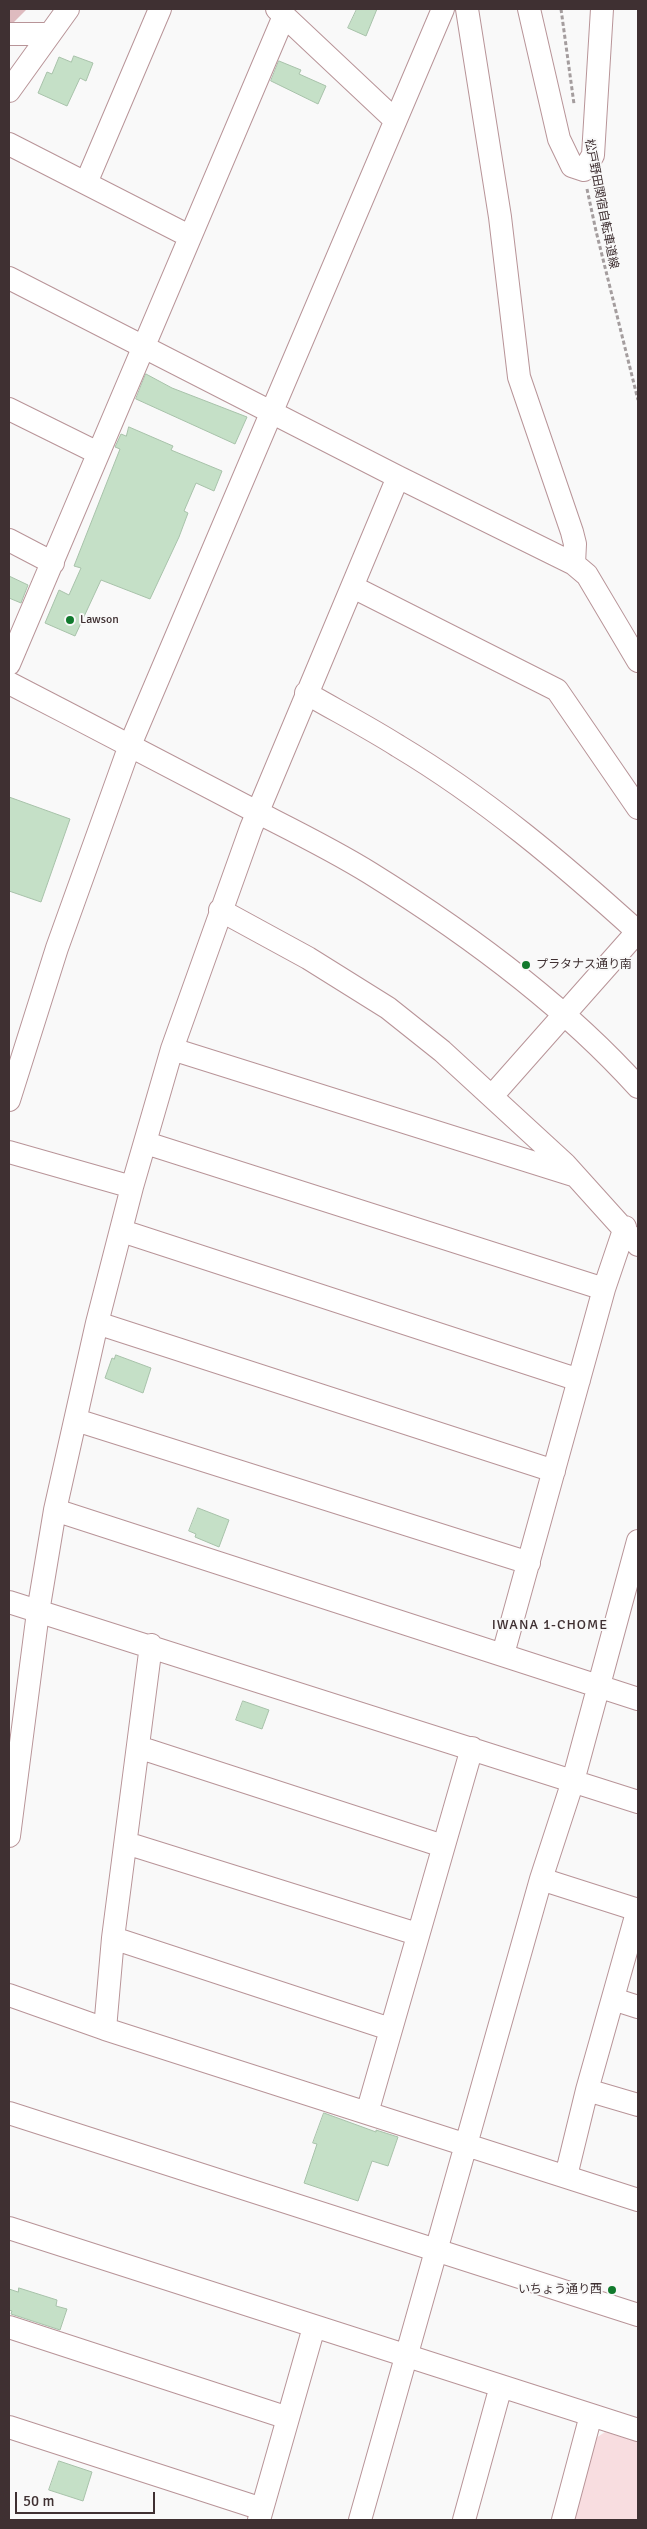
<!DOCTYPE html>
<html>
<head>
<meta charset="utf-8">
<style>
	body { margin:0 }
	#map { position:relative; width:647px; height:2529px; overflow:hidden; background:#f9f9f9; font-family:Signika,sans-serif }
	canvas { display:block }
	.frame { position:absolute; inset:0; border:10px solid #3f3032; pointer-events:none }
	.scale { position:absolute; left:15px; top:2492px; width:140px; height:22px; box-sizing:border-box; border:2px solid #3f3032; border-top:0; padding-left:6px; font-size:15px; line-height:18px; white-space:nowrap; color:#3f3032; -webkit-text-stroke:4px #f9f9f9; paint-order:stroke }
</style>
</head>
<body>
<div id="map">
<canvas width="647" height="2529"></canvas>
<div class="frame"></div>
<div class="scale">50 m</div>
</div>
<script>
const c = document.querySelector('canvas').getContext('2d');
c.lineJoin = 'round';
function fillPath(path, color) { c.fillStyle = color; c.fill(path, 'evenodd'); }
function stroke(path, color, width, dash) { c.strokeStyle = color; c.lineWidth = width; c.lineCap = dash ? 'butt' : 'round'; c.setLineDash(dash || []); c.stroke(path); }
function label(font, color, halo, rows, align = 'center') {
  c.font = font + ' Signika,"Noto Sans JP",sans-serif'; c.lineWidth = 4; c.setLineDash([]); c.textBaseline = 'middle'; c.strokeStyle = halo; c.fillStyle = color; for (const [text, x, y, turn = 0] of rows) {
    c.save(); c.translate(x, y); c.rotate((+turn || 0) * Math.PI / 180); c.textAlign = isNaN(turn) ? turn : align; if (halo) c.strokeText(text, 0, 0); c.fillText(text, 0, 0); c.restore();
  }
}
fillPath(new Path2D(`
	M 605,2432 L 638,2442 L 638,2520 L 573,2520 L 596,2438 Z`), '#f8dde0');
fillPath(new Path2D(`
	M 9,9 L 27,9 L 9,27 Z`), '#debbbf');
const building = new Path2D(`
	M 357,9 L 377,9 L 366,36 L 348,28 Z
	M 74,56 L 93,63 L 86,81 L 80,78 L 67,106 L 38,93 L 47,72 L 52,74 L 59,57 L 71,62 Z
	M 279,61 L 301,70 L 299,74 L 326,86 L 318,104 L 271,81 Z
	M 146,374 L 172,388 L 247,417 L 235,444 L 136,399 Z
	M 129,427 L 173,446 L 171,450 L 222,471 L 214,491 L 196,483 L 184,511 L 188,513 L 179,537 L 150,599 L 101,580 L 75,636 L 45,623 L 59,590 L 69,595 L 81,568 L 74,566 L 120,449 L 115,447 L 121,434 L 126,436 Z
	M 9,576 L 28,585 L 21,603 L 9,598 Z
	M 9,797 L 70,819 L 41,902 L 9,891 Z
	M 116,1355 L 151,1368 L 143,1393 L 105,1378 L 112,1358 L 114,1359 Z
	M 198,1508 L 229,1520 L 219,1547 L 195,1537 L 196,1534 L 189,1531 Z
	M 243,1701 L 269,1710 L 262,1729 L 236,1720 Z
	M 324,2113 L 376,2132 L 376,2130 L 398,2137 L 388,2166 L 372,2161 L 358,2201 L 304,2183 L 317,2144 L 313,2143 Z
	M 19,2288 L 57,2300 L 56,2306 L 67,2309 L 60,2330 L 11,2314 L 12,2311 L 9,2310 L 9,2289 L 18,2292 Z
	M 59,2461 L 92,2472 L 83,2501 L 49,2490 Z`);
fillPath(building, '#c5e0c7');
stroke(building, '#a8c2aa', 1);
const minor = new Path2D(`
	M 277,9 L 395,120
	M 467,9 L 500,217 L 519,377 L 572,532 L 575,544 L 574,564
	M 529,9 L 559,139 L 572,166 L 584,170 L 593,155 L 602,9
	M 9,34 L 48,34
	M 9,91 L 68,9
	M 9,144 L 189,236
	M 86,183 L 160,9
	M 9,278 L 398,477 L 574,564 L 587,575 L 638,661
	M 9,409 L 98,453
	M 9,540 L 53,563
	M 353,587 L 557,690 L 638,808
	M 9,664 L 284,16
	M 9,683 C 83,721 157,760 230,798 C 277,823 325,845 370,873 C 465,932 563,1004 638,1087
	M 306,693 C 337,711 368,727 398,746 C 485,798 563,864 638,932
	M 220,910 L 308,958 L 388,1008 L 442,1051 L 565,1164 L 638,1245
	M 172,1049 L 573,1175
	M 492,1096 L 638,931
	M 9,1100 L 57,948 L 130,745 L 443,9
	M 146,1143 L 604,1289
	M 9,1152 L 132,1187
	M 122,1231 L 579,1380
	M 97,1323 L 554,1471
	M 76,1420 L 529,1563
	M 55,1510 L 638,1699
	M 9,1602 L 638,1802
	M 503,1654 L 604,1289 L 625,1227
	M 138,1747 L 443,1846
	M 9,1836 L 38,1612 L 55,1510 L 97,1323 L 132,1187 L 172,1049 L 251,828 L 398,477
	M 126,1843 L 417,1934
	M 541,1879 L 638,1910
	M 113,1938 L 390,2029
	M 9,1995 L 105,2029 L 638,2200
	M 613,1999 L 638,2007
	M 105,2029 L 113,1938 L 151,1645
	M 587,2090 L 638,2105
	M 9,2113 L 638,2315
	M 367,2113 L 472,1748
	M 566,2176 L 587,2090 L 638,1909
	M 9,2228 L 638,2430
	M 9,2327 L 288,2418
	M 9,2427 L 262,2509
	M 259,2520 L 314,2327
	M 360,2520 L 541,1879 L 573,1781 L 638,1541
	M 464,2520 L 501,2386
	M 563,2520 L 591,2415`);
stroke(minor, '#b89498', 24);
stroke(new Path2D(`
	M 561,9 L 574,104
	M 587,189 L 596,231 L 638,400`), '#a49d9e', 3, [4, 2.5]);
stroke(minor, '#fff', 22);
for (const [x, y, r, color] of [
	[70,620,5,"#117a2d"],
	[526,965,5,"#117a2d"],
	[612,2290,5,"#117a2d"]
]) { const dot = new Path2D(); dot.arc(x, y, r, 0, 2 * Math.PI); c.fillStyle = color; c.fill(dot); stroke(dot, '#f9f9f9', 2); }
label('12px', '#3f3032', '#f9f9f9', [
	["松戸野田関宿自転車道線",601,204,79]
]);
label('12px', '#3f3032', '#f9f9f9', [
	["Lawson",80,620],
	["プラタナス通り南",536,965],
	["いちょう通り西",602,2290,"right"]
], 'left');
c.letterSpacing = '1px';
label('14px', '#3f3032', '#f9f9f9', [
	["IWANA 1-CHOME",550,1625]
]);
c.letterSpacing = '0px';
</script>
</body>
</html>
